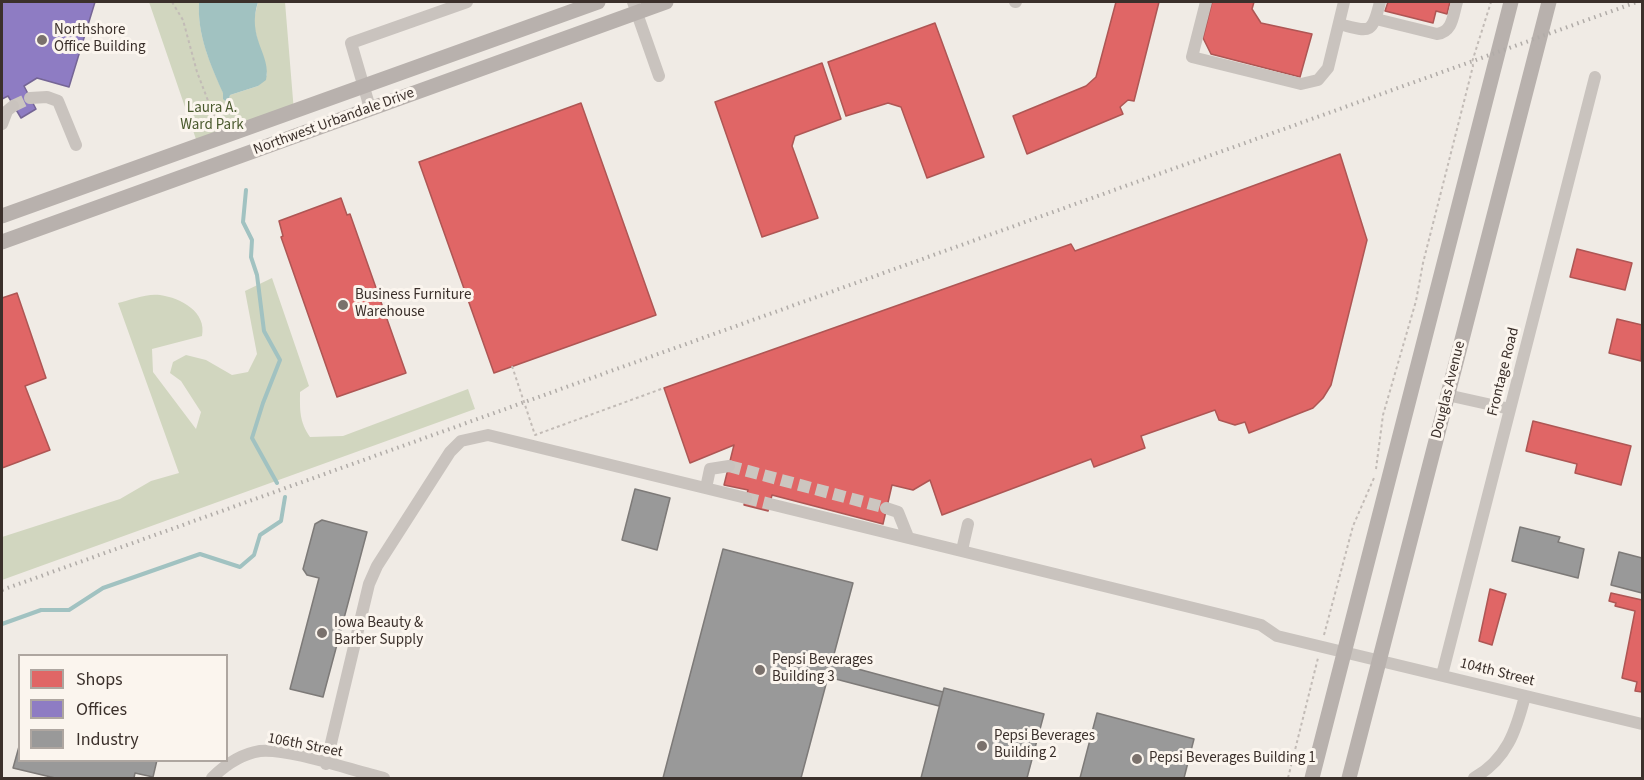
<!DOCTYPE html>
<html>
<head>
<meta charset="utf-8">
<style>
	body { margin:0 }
	#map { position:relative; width:1644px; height:780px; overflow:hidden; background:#f0ebe5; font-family:"Source Sans 3",sans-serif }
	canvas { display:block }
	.frame { position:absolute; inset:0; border:3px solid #3b302b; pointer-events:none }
	.legend { position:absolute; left:18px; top:654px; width:210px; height:108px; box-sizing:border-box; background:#fbf5ee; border:2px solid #aea6a0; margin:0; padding:8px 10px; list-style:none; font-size:18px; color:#3b302b }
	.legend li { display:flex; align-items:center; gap:12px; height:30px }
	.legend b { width:30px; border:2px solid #aea6a0 }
</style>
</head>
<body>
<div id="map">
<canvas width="1644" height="780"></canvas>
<div class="frame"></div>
<ul class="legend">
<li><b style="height:16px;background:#e06666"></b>Shops</li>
<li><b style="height:16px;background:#8e7cc3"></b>Offices</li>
<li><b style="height:16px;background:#999"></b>Industry</li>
</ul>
</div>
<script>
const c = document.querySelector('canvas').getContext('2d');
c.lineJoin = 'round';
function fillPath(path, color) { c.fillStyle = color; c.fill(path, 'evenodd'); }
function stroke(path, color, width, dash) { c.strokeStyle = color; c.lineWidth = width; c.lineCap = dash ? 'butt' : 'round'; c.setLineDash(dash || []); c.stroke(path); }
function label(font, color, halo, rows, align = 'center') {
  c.font = font + ' "Source Sans 3",sans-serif'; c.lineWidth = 6; c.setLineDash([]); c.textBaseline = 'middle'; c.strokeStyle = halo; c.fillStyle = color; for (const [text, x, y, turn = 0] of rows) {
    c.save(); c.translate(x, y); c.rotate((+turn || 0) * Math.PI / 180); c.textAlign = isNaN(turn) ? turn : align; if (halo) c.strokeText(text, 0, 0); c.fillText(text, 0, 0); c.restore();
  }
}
fillPath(new Path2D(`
	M 149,2 L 199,2 C 197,38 213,70 228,103 L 230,95 L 258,86 L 267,75 L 253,23 L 258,2 L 285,2 L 294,112 L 198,145 Z
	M 272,278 L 309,386 L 300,392 C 300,410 299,421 310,437 L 343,436 L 468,389 L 475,409 L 2,580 L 2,537 L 120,499 L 151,481 L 179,473 L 118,303 C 130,300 147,293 160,295 C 181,298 207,312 202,336 L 152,349 L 153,372 L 196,429 L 201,412 L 181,381 L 170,373 L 173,362 L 186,355 L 206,360 L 232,375 L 248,372 L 257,354 L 245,291 Z`), '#d1d6bf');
fillPath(new Path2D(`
	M 199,2 L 258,2 C 246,38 272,55 266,80 L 258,86 L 230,95 L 228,103 L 223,99 L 223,93 C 210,64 197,34 199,2 Z`), '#a1c2c1');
const shops = new Path2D(`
	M 1116,2 L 1159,2 L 1134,101 L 1128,100 L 1120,107 L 1123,114 L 1027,154 L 1013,116 L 1086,86 L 1096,77 Z
	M 1212,2 L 1254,2 L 1252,9 L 1261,23 L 1312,34 L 1300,77 L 1211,54 L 1203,38 Z
	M 1388,2 L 1450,2 L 1447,14 L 1436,11 L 1433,23 L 1385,11 Z
	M 935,23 L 984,157 L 927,178 L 901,107 L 888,103 L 846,116 L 828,62 Z
	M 822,63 L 841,119 L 795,136 L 792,146 L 818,218 L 762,237 L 715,102 Z
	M 581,103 L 656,315 L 494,373 L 419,162 Z
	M 1340,154 L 1367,240 L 1331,385 L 1323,398 L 1313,408 L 1249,433 L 1245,422 L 1235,425 L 1219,420 L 1215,410 L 1141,436 L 1145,448 L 1094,467 L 1091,459 L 942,515 L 930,480 L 913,490 L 892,485 L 883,524 L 772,495 L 768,511 L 744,505 L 748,490 L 724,485 L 734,445 L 690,463 L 664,388 L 1071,244 L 1075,251 Z
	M 341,198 L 347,215 L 350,214 L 406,373 L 337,397 L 281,237 L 283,236 L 279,221 Z
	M 1577,249 L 1632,263 L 1625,290 L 1570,277 Z
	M 17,293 L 46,378 L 25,386 L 50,450 L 2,468 L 2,298 Z
	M 1617,319 L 1642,325 L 1641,361 L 1609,353 Z
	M 1533,421 L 1631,446 L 1621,485 L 1575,473 L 1577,464 L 1526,451 Z
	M 1490,589 L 1506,594 L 1492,645 L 1479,641 Z
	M 1611,593 L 1642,600 L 1642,692 L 1635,691 L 1637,682 L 1622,678 L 1635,611 L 1615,606 L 1616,603 L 1609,601 Z`);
fillPath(shops, '#e06666');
stroke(shops, '#ae5654', 1.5);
const offices = new Path2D(`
	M 2,2 L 95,2 L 69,87 L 37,78 L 24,86 L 36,109 L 21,118 L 8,96 L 2,99 Z`);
fillPath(offices, '#8e7cc3');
stroke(offices, '#756595', 1.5);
const industry = new Path2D(`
	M 635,489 L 670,498 L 657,550 L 622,540 Z
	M 322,520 L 367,532 L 323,697 L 290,689 L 319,578 L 307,575 L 303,569 L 315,524 Z
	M 1520,527 L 1560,537 L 1558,542 L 1584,549 L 1578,578 L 1512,561 Z
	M 723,549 L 853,583 L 801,778 L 663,778 Z
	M 1619,552 L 1642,558 L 1642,593 L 1611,585 Z
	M 832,662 L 943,692 L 939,706 L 828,677 Z
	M 944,688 L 1044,714 L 1027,778 L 921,778 Z
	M 1097,713 L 1194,739 L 1184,778 L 1080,778 Z
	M 20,743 L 20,760 L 157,760 L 153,777 L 135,773 L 134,778 L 55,778 L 13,768 Z`);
fillPath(industry, '#999');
stroke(industry, '#7d7a78', 1.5);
stroke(new Path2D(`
	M 246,190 L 243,222 L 252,240 L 251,257 L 257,275 L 264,331 L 280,360 L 263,403 L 252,438 L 277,483
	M 2,624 L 41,610 L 69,610 L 103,588 L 200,554 L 240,567 L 254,555 L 260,535 L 281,521 L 285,497`), '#a1c2c1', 4);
stroke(new Path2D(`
	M 13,106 L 30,98
	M 729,466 L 886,508
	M 746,498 L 770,504`), '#ccc6c0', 12, [12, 6]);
stroke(new Path2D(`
	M 172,2 L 183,20 L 197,72 L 217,124
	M 1376,469 L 1383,415 L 1416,301 L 1423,263 L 1473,66 L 1472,62 L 1491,2
	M 1324,635 L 1353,526 L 1374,478
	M 1288,778 L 1318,658`), '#c2bbb6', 2, [3, 3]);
stroke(new Path2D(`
	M 633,2 L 659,76
	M 1015,2 L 1016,2
	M 1206,2 L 1192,57 L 1301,84 L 1318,80 L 1328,68 L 1344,2
	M 1376,19 L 1437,34 C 1453,32 1453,15 1457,2
	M 1339,24 C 1370,32 1372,35 1380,2
	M 30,98 L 47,97 L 58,101 L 76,145
	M 370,108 L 351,43 L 467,2
	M 2,124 L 7,111 L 13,106
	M 1447,395 L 1510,409
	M 706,488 L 710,469 L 729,466
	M 770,504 L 1226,616 L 1261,625 L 1277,636 L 1642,724
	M 886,508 L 898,512 L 908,537
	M 962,550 L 968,524
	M 1442,675 L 1595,77
	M 326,764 L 369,584 L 377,566 L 450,452 L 461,441 L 488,435 L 746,498
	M 212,778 C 225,765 241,754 260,751 C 290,748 353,771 384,778
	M 1474,778 C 1507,759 1516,731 1525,696`), '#c9c3be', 12);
stroke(new Path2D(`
	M 2,216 L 598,2
	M 2,242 L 666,2
	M 1312,778 L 1511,2
	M 1349,778 L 1549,2`), '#b8b1ad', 15);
stroke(new Path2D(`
	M 2,590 L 1637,2`), '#b1aca8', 4, [1.5, 4.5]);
stroke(new Path2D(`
	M 512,366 L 535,435 L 664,388`), '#c2bbb6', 2, [3, 3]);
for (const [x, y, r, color] of [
	[42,40,6,"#7a716c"],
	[343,305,6,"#7a716c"],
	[322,633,6,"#7a716c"],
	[760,670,6,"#7a716c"],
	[982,746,6,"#7a716c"],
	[1137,759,6,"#7a716c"]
]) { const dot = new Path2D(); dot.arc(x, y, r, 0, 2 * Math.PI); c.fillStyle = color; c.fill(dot); stroke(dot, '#fbf5ee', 2); }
label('15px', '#3b302b', '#fbf5ee', [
	["Northshore",54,31],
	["Office Building",54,48],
	["Business Furniture",355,296],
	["Warehouse",355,313],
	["Iowa Beauty &",334,624],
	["Barber Supply",334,641],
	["Pepsi Beverages",772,661],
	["Building 3",772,678],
	["Pepsi Beverages",994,737],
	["Building 2",994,754],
	["Pepsi Beverages Building 1",1149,759]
], 'left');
label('15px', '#4a5a2e', '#fbf5ee', [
	["Laura A.",212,109],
	["Ward Park",212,126]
]);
label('15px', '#3b302b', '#fbf5ee', [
	["Northwest Urbandale Drive",334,122,-20],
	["Frontage Road",1504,372,-76],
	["Douglas Avenue",1449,390,-76],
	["104th Street",1497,673,14],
	["106th Street",305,746,11]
]);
</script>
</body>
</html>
